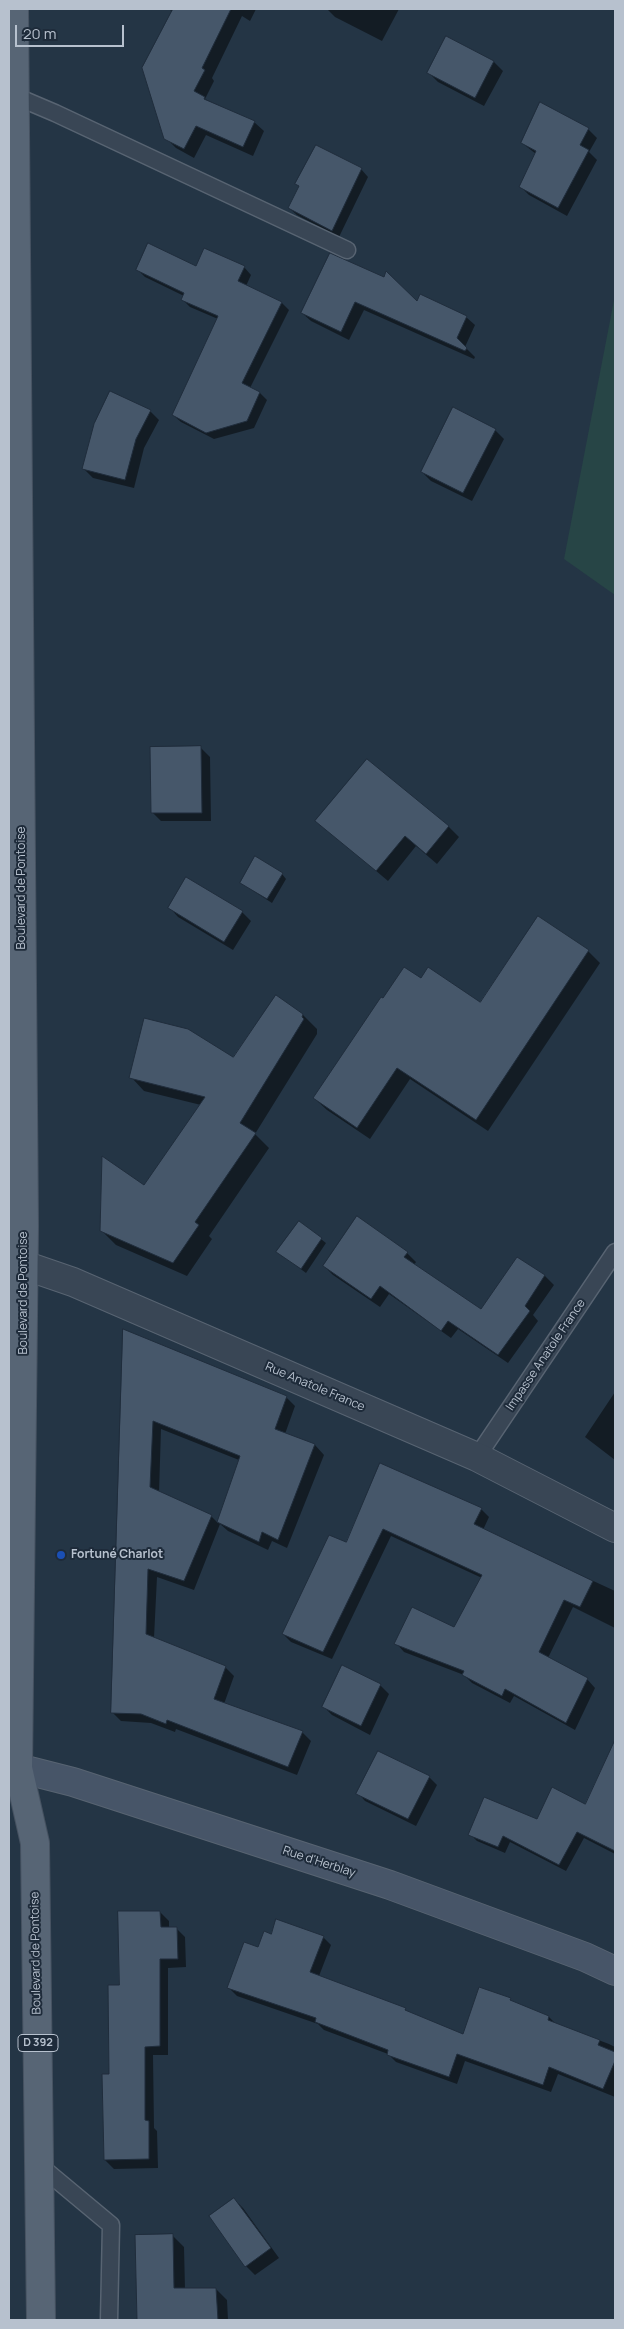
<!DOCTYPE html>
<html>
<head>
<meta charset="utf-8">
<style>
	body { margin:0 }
	#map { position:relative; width:624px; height:2329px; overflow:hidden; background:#243545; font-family:Manrope,sans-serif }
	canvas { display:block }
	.frame { position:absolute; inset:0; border:10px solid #b7c1ce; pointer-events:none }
	.scale { position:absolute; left:15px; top:25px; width:109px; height:22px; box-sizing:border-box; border:2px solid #b7c1ce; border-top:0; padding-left:6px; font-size:15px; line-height:18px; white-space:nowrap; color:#b7c1ce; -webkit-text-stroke:4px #1e2b3a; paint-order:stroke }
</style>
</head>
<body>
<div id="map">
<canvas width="624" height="2329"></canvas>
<div class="frame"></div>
<div class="scale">20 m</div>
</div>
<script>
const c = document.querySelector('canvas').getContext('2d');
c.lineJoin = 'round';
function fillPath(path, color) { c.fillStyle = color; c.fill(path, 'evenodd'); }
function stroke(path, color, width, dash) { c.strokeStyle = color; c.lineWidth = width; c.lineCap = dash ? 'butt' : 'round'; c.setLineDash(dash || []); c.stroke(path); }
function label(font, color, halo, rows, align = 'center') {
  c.font = font + ' Manrope,sans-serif'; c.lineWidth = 4; c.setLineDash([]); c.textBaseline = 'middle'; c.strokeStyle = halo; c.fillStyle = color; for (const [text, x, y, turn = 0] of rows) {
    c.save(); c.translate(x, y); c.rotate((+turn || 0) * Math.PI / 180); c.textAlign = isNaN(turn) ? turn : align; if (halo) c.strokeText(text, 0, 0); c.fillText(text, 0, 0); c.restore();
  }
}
fillPath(new Path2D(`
	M 615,295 L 615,595 L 564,559 Z`), '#274546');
fillPath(new Path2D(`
	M 170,9 L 256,9 L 250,21 L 242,16 L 212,78 L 214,81 L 205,99 L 254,122 L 264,131 L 253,156 L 206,135 L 194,158 L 176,148 L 166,138 L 172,13 Z
	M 327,9 L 399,9 L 382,41 L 335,17 Z
	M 447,38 L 494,62 L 503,71 L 484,106 L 438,82 L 429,73 Z
	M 588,129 L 597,138 L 589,152 L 597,160 L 567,216 L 529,195 L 520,186 L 536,154 L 522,143 Z
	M 361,169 L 368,177 L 339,237 L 297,215 L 289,208 L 300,187 L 296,184 Z
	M 330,255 L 418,303 L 466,317 L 475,325 L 465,347 L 475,357 L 474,359 L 364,310 L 349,340 L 311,321 L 302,313 Z
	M 244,267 L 251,275 L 246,286 L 282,303 L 289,310 L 250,388 L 260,393 L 267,400 L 254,428 L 214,439 L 181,422 L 173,415 L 218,319 L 190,307 L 183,300 L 184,296 L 145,277 L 138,270 Z
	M 150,411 L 159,420 L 144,448 L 134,488 L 93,478 L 84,469 Z
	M 495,430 L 504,439 L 472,501 L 431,481 L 422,472 Z
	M 201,748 L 210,757 L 211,821 L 161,821 L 152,812 Z
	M 317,821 L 448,826 L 459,837 L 437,864 L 416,846 L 388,881 Z
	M 282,874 L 286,879 L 272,903 L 241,883 Z
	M 170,908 L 242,912 L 251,921 L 233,950 L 178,917 Z
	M 588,951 L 600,963 L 488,1131 L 410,1079 L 370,1139 L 327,1110 L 314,1098 L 384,1000 L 421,980 L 481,1003 Z
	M 276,997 L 303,1015 L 317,1029 L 317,1034 L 255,1134 L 269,1148 L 209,1236 L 212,1239 L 187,1276 L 116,1245 L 102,1231 L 144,1187 L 201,1105 L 144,1091 L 131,1077 L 233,1059 Z
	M 357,1218 L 407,1253 L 416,1262 L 414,1265 L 481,1311 L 517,1258 L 545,1276 L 554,1285 L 533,1315 L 538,1321 L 508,1363 L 458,1329 L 451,1338 L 389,1294 L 380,1307 L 333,1275 L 324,1266 Z
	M 299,1222 L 326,1243 L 306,1273 L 278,1252 Z
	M 124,1331 L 286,1397 L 295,1406 L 285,1434 L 315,1445 L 324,1455 L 287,1548 L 272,1541 L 268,1550 L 228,1531 L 220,1524 L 194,1590 L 157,1577 L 154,1638 L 225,1667 L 234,1676 L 224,1704 L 302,1732 L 311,1741 L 297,1775 L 176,1729 L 175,1732 L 151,1723 L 121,1721 L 112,1712 ZM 161,1429 L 239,1460 L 218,1523 L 211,1516 L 159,1493 Z
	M 615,1392 L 615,1460 L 585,1437 Z
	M 381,1465 L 481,1509 L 489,1517 L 483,1530 L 615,1591 L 615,1628 L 573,1607 L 548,1658 L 587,1679 L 595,1688 L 575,1730 L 514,1696 L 510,1703 L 472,1683 L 464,1675 L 404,1652 L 396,1643 L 455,1629 L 482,1578 L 391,1536 L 332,1659 L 291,1642 L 283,1634 L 347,1543 Z
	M 380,1685 L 389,1694 L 370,1735 L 332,1715 L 323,1706 Z
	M 429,1777 L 437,1785 L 416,1826 L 365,1801 L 358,1793 Z
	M 598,1779 L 615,1787 L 615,1854 L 584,1838 L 566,1871 L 510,1842 L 505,1853 L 477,1841 L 470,1834 L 538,1821 L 585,1806 Z
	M 160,1912 L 169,1921 L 169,1928 L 176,1928 L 185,1937 L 186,1967 L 168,1968 L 168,2055 L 153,2055 L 154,2128 L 157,2131 L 158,2168 L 114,2169 L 105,2160 L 110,2075 L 120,1987 Z
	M 272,1936 L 323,1937 L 331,1945 L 319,1976 L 405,2009 L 410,2014 L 464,2035 L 510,1999 L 514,2003 L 549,2017 L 556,2024 L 609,2044 L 615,2047 L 615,2097 L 558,2074 L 551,2092 L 465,2061 L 457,2084 L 396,2062 L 388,2054 L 324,2030 L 318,2024 L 237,1996 L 229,1988 L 259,1949 Z
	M 234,2199 L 243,2208 L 279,2258 L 255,2275 L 246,2266 Z
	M 137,2236 L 173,2236 L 184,2247 L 185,2289 L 216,2289 L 227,2300 L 228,2320 L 138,2320 Z`), '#0007');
const building = new Path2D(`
	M 173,9 L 231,9 L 202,68 L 205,70 L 194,91 L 205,97 L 204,99 L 255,121 L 243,147 L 196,126 L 184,149 L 164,139 L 142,68 Z
	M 446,36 L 494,61 L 475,98 L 427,73 Z
	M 540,102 L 589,128 L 580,145 L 589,150 L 558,208 L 519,187 L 536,151 L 521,143 Z
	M 316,145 L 362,168 L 332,231 L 288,208 L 299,186 L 295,184 Z
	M 148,243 L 196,266 L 204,248 L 245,266 L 238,281 L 282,302 L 242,383 L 260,392 L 247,421 L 206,433 L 172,415 L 218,316 L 181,300 L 184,293 L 136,270 Z
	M 330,253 L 384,277 L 386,271 L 417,301 L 420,294 L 467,316 L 457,338 L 467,348 L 465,351 L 355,302 L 341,332 L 301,313 Z
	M 110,391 L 151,410 L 136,439 L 125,480 L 82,469 L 94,424 Z
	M 453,407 L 496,429 L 463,493 L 421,472 Z
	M 201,746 L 202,813 L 151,813 L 150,747 Z
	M 367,759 L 449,826 L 426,854 L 405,836 L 376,871 L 315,821 Z
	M 255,856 L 283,873 L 267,899 L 240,883 Z
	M 186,877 L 243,911 L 224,942 L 168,908 Z
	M 538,916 L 589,950 L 476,1120 L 397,1068 L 357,1128 L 313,1098 L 381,997 L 383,998 L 404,967 L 421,978 L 428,967 L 480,1002 Z
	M 276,995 L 303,1014 L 302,1017 L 304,1019 L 240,1123 L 256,1133 L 195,1222 L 199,1225 L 173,1263 L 100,1231 L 102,1156 L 144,1185 L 205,1097 L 129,1078 L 144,1018 L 188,1029 L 233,1057 Z
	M 357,1216 L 408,1252 L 404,1257 L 481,1309 L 517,1257 L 545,1275 L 525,1306 L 530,1311 L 498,1355 L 448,1321 L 441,1331 L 380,1286 L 371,1299 L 323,1266 Z
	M 299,1221 L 322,1238 L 301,1269 L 276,1252 Z
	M 123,1329 L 287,1396 L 275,1429 L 315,1444 L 278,1540 L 262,1532 L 259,1542 L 217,1522 L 240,1456 L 153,1421 L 150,1487 L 212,1515 L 184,1581 L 148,1569 L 146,1634 L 226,1666 L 214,1699 L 303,1731 L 288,1767 L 167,1720 L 166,1724 L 141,1714 L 111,1713 Z
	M 380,1463 L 482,1508 L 474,1524 L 593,1581 L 580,1607 L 564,1600 L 539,1652 L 588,1678 L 566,1723 L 505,1689 L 502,1696 L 462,1675 L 464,1671 L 394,1644 L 412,1607 L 454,1627 L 482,1575 L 383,1529 L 323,1652 L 282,1634 L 329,1535 L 346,1542 Z
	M 342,1665 L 381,1684 L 361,1726 L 322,1707 Z
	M 615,1740 L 615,1851 L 577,1832 L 559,1865 L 503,1836 L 498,1847 L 468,1835 L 484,1797 L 537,1819 L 552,1787 L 585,1804 Z
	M 378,1751 L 430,1776 L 408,1819 L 356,1794 Z
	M 118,1911 L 160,1911 L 161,1927 L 177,1927 L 178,1959 L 160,1959 L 160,2046 L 145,2047 L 145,2120 L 149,2121 L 149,2159 L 104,2160 L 102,2074 L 109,2074 L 108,1985 L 119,1985 Z
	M 276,1919 L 324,1936 L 310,1972 L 406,2008 L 405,2010 L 463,2034 L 479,1987 L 511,1998 L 510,2000 L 549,2016 L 548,2020 L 600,2040 L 598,2045 L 615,2052 L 615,2061 L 603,2089 L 549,2067 L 543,2085 L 457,2054 L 449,2077 L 387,2055 L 388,2050 L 315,2022 L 316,2018 L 227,1988 L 244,1942 L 258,1947 L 264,1931 L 271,1934 Z
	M 234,2198 L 271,2248 L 245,2267 L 209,2216 Z
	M 173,2234 L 174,2288 L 216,2288 L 218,2320 L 137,2320 L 135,2235 Z`);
fillPath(building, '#46576a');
stroke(building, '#202d3c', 1);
const service = new Path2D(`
	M 15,96 L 55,113 L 347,250
	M 477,1457 L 615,1252
	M 39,2165 L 111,2225 L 109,2320`);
const minor = new Path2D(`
	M 9,1260 L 73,1282 L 477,1457 L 615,1528`);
const secondary = new Path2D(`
	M 18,1768 L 73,1782 L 390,1885 L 585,1957 L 615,1971`);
const primary = new Path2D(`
	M 14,9 L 24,1226 L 18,1768 L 35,1843 L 41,2320`);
stroke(service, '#586472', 19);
stroke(minor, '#586472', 30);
stroke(secondary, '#586472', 30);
stroke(primary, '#465261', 30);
stroke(service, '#394655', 16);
stroke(minor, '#394655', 28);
stroke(secondary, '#475568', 28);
stroke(primary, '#576575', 28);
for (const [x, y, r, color] of [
	[61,1555,5,"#1a4fb4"]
]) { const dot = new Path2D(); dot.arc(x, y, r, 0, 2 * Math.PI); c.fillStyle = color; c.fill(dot); stroke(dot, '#1e2b3a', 2); }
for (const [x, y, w] of [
	[38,2043,40]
]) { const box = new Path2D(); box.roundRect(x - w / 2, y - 8.5, w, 17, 4); c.fillStyle = '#1e2b3a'; c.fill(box); stroke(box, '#b7c1ce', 1); }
label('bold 11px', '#b7c1ce', null, [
	["D 392",38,2043]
]);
label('12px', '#b7c1ce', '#1e2b3a', [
	["Boulevard de Pontoise",22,888,-90],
	["Boulevard de Pontoise",24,1293,-90],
	["Impasse Anatole France",546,1355,-56],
	["Rue Anatole France",315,1387,23],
	["Rue d'Herblay",319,1862,18],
	["Boulevard de Pontoise",36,1953,-91]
]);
label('bold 12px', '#b7c1ce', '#1e2b3a', [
	["Fortuné Charlot",71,1555]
], 'left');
</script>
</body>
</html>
